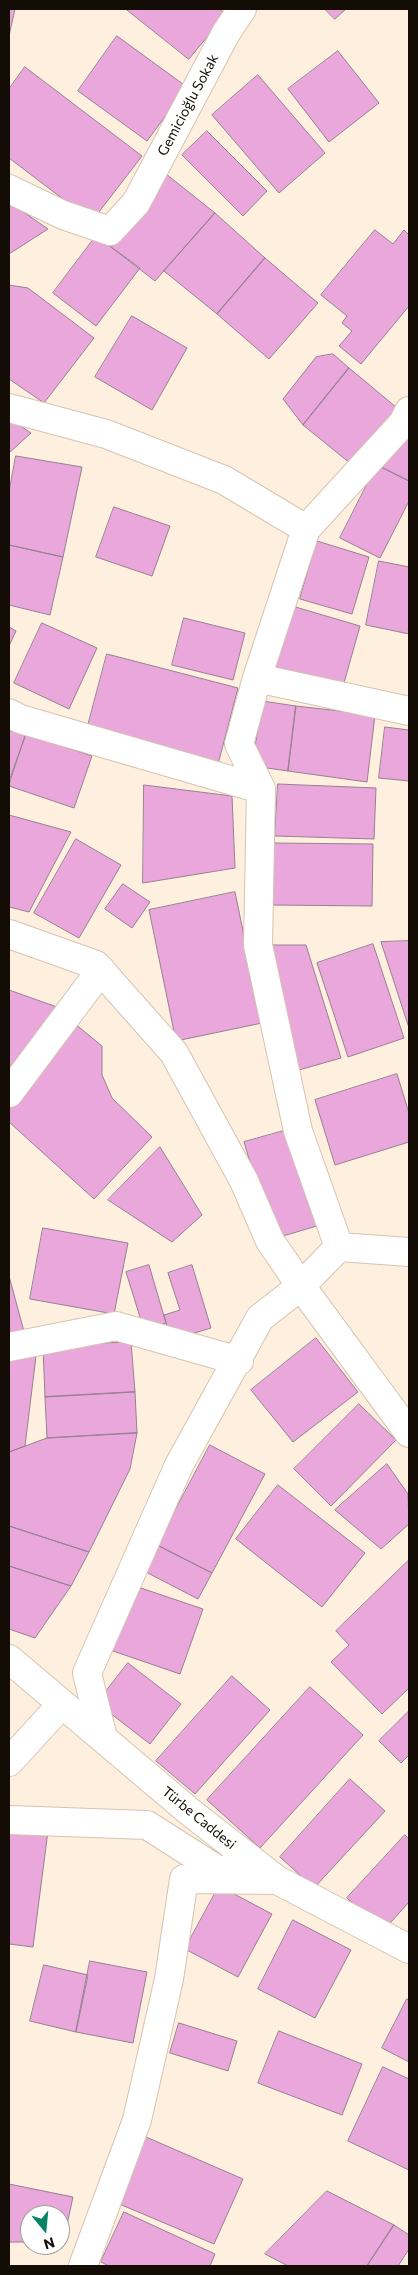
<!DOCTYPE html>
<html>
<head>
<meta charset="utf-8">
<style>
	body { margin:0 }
	#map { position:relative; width:418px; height:2275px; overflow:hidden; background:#feefdf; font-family:Commissioner,sans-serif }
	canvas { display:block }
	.frame { position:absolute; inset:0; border:10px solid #130d06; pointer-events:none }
	.north { position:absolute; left:20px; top:2205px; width:50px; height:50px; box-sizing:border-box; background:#fff; border:1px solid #a19e9b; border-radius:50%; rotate:163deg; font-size:14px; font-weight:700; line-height:20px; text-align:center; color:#130d06 }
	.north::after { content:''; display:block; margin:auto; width:18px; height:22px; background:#068364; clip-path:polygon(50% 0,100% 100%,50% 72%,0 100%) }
</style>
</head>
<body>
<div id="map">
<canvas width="418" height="2275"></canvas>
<div class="frame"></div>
<div class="north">N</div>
</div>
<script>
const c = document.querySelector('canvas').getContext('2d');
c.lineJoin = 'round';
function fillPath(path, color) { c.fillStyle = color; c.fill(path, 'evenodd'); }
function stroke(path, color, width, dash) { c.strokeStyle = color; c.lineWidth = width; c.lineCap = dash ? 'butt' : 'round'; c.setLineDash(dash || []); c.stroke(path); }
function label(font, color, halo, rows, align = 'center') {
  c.font = font + ' Commissioner,sans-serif'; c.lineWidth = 5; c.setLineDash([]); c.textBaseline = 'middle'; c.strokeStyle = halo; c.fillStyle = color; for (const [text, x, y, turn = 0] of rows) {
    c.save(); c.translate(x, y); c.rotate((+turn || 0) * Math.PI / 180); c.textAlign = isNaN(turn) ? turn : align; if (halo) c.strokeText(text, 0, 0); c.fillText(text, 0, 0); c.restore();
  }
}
const building = new Path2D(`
	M 9,9 L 15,9 L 9,36 Z
	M 126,9 L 219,9 L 226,14 L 189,59 Z
	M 325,9 L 346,9 L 335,19 Z
	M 117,36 L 187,87 L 147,141 L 78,91 Z
	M 338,51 L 379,103 L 329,142 L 288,89 Z
	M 25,67 L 142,156 L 92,221 L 9,158 L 9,89 Z
	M 258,75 L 325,153 L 279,193 L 212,115 Z
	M 207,131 L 267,191 L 243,216 L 182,155 Z
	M 166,174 L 215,213 L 155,281 L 107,244 Z
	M 9,202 L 48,229 L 9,254 Z
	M 215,213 L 265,258 L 217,314 L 164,271 Z
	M 375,230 L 393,244 L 404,230 L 409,235 L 409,306 L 361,364 L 339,346 L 352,331 L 342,323 L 347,316 L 321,295 Z
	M 96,236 L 140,268 L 96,326 L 53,293 Z
	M 265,258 L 318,303 L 269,359 L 217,314 Z
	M 9,285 L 28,288 L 94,338 L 44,403 L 9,379 Z
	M 132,316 L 187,348 L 152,410 L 95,377 Z
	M 333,354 L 349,368 L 303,425 L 283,399 L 316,357 Z
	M 349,368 L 402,412 L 356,468 L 303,425 Z
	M 9,418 L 31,433 L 9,453 Z
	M 409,437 L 409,481 L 377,465 Z
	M 16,456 L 82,467 L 63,557 L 9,545 L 9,492 Z
	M 377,465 L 409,481 L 409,501 L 380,558 L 340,538 Z
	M 114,507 L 170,526 L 152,576 L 96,557 Z
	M 317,541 L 369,557 L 352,614 L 300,599 Z
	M 9,545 L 63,557 L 50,615 L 9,605 Z
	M 379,561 L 409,567 L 409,634 L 366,625 Z
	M 292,606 L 360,626 L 342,690 L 273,671 Z
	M 184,618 L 245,633 L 233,680 L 172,665 Z
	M 42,623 L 97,648 L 69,709 L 14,683 Z
	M 9,627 L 16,631 L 9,646 Z
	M 107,654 L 238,688 L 217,768 L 86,733 Z
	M 262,701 L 296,706 L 288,771 L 253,766 Z
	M 296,706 L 375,715 L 367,782 L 288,771 Z
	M 385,727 L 409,730 L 409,781 L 379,778 Z
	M 9,728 L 26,734 L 9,781 Z
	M 26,734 L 92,756 L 74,808 L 9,786 Z
	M 278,784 L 376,788 L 374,839 L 275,836 Z
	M 144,785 L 232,796 L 235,868 L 143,883 Z
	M 9,815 L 71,832 L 29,912 L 9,907 Z
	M 76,839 L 121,865 L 79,938 L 34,913 Z
	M 272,843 L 373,844 L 372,906 L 272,905 Z
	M 123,884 L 150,902 L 132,928 L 105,909 Z
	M 235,892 L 262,1023 L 176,1041 L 149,910 Z
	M 409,941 L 409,1028 L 381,942 Z
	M 373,944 L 404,1038 L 348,1057 L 317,963 Z
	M 267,945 L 306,945 L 341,1058 L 292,1072 Z
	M 9,990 L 57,1007 L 9,1087 Z
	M 74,1023 L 102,1046 L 102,1075 L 112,1098 L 152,1137 L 94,1199 L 9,1122 L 9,1103 Z
	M 397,1074 L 409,1113 L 409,1142 L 335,1165 L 315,1100 Z
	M 291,1129 L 320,1225 L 273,1239 L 244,1142 Z
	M 160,1147 L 202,1215 L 172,1242 L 108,1200 Z
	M 43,1228 L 128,1243 L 114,1314 L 30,1299 Z
	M 149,1265 L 166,1323 L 144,1330 L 126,1272 Z
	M 192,1265 L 211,1328 L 171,1340 L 164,1315 L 180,1310 L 168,1273 Z
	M 9,1276 L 25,1335 L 9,1334 Z
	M 316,1338 L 358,1392 L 293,1442 L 251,1390 Z
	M 131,1342 L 135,1392 L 45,1397 L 43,1347 Z
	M 37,1348 L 25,1446 L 9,1452 L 9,1359 Z
	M 135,1392 L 137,1433 L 47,1438 L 45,1397 Z
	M 359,1404 L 396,1440 L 331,1506 L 294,1469 Z
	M 137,1433 L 130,1469 L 89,1552 L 9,1526 L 9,1452 L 47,1438 Z
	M 210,1445 L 265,1474 L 212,1573 L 157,1545 Z
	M 387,1464 L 408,1494 L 409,1524 L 381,1549 L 335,1510 Z
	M 278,1485 L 365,1553 L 322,1607 L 236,1539 Z
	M 9,1526 L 89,1552 L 71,1586 L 9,1566 Z
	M 157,1545 L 212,1573 L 198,1599 L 144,1571 Z
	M 409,1560 L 409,1688 L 382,1714 L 331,1662 L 349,1645 L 336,1631 Z
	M 9,1566 L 71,1586 L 35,1638 L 9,1629 Z
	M 132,1585 L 203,1609 L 180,1674 L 110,1650 Z
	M 128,1663 L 181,1704 L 150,1744 L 97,1703 Z
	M 232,1676 L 270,1710 L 195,1794 L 156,1761 Z
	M 310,1687 L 363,1735 L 260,1848 L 207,1800 Z
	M 409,1711 L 409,1755 L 401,1763 L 379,1741 Z
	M 350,1779 L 385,1811 L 314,1888 L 280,1857 Z
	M 9,1826 L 48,1831 L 33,1947 L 9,1944 Z
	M 405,1835 L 409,1839 L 409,1902 L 383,1931 L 347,1898 Z
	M 219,1886 L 272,1914 L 238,1977 L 185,1949 Z
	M 293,1920 L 351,1950 L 315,2018 L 258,1989 Z
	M 90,1961 L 147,1972 L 133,2043 L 76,2032 Z
	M 44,1965 L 88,1975 L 76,2032 L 30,2021 Z
	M 407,1999 L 409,2001 L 409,2062 L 382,2048 Z
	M 179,2023 L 237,2041 L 228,2071 L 170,2053 Z
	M 279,2031 L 362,2064 L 342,2115 L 258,2083 Z
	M 383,2067 L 409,2079 L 409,2170 L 348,2141 Z
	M 146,2137 L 243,2179 L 214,2244 L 117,2203 Z
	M 9,2184 L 73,2197 L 63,2243 L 60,2243 L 60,2215 L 30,2215 L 30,2242 L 9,2242 Z
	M 327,2191 L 394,2225 L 367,2266 L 288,2266 L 265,2254 Z
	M 124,2212 L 215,2254 L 210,2266 L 109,2266 L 101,2262 Z
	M 394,2225 L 409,2235 L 409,2249 L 398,2266 L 367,2266 Z`);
fillPath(building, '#e9a7db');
stroke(building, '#968191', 1);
const minor = new Path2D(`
	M 9,189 L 63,215 L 110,231 L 136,203 L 226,33 L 242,9
	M 9,408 L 106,434 L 224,480 L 306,529
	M 257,678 L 409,711
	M 9,713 L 20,719 L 261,789
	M 9,934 L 96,965 L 174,1053 L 244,1181 L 270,1241 L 301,1286 L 339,1247
	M 9,1093 L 101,970
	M 339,1247 L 298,1131 L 258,945 L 261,789 L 239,744 L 257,678 L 306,529 L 403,423 L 409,411
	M 339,1247 L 409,1252
	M 9,1347 L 116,1326 L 239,1361
	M 9,1659 L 190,1812 L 277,1880 L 409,1949
	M 103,1738 L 87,1673 L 179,1465 L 260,1318 L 301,1286 L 409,1433
	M 9,1762 L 62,1704
	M 9,1820 L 147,1825 L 216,1869 L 237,1872
	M 83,2266 L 137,2120 L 169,1979 L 184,1879 L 277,1880`);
stroke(minor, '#d6c4b0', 30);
stroke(minor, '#fff', 28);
label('14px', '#130d06', '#fff', [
	["Gemicioğlu Sokak",188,105,-62],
	["Türbe Caddesi",199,1818,39]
]);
</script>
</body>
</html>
